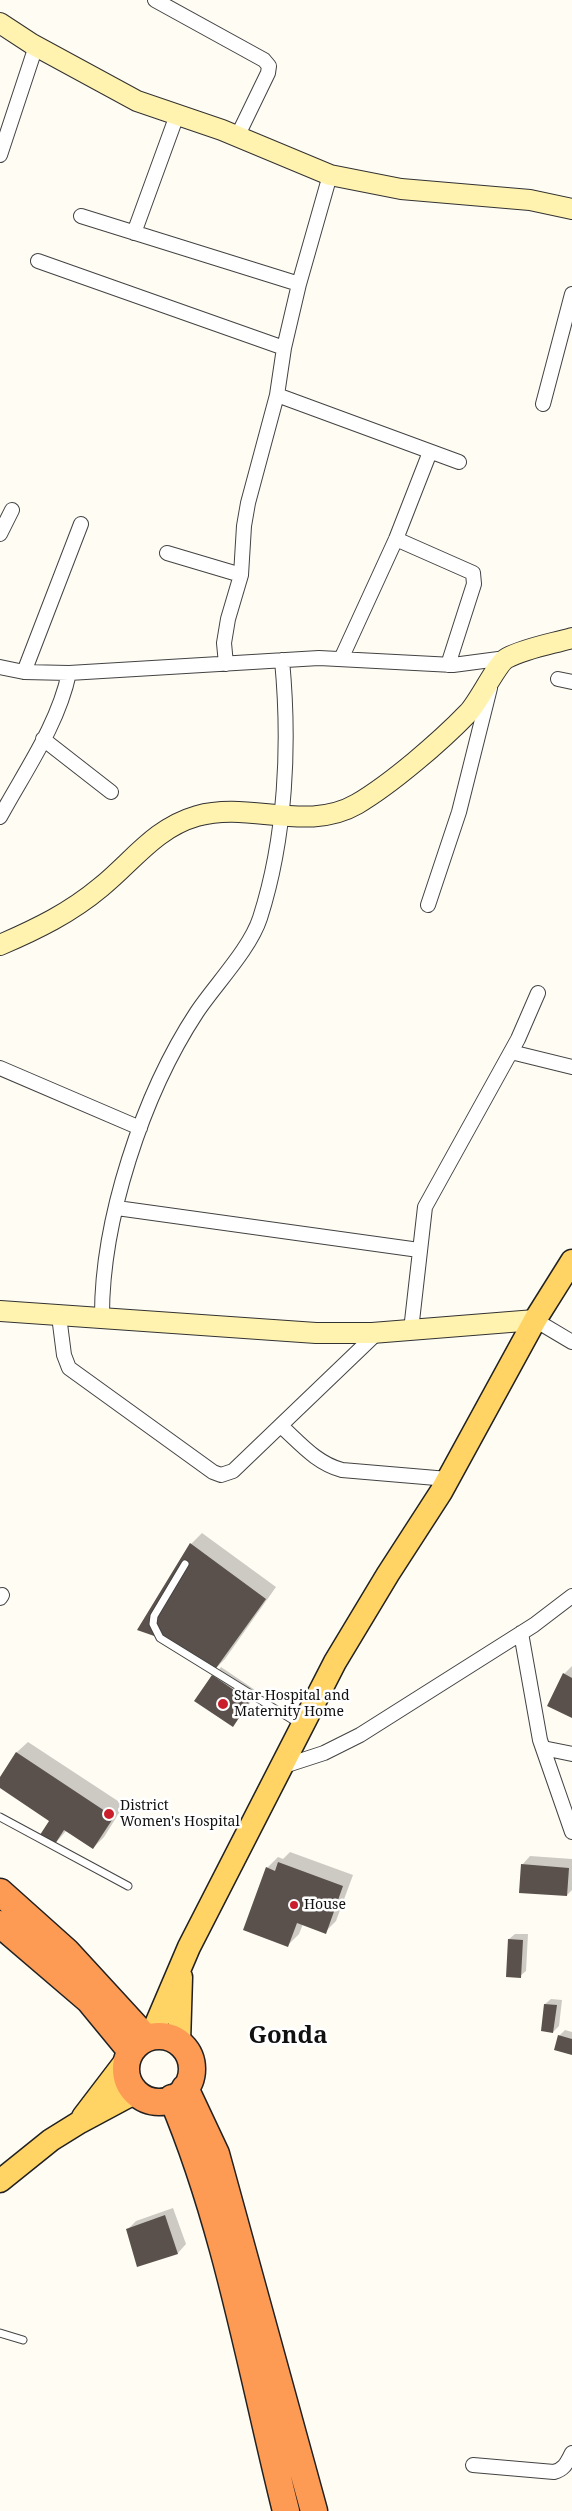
<!DOCTYPE html>
<html>
<head>
<meta charset="utf-8">
<style>
	body { margin:0 }
	canvas { display:block; background:#fffcf4 }
</style>
</head>
<body>
<canvas width="572" height="2511"></canvas>
<script>
const c = document.querySelector('canvas').getContext('2d');
c.lineJoin = 'round';
function fillPath(path, color) { c.fillStyle = color; c.fill(path, 'evenodd'); }
function stroke(path, color, width, dash) { c.strokeStyle = color; c.lineWidth = width; c.lineCap = dash ? 'butt' : 'round'; c.setLineDash(dash || []); c.stroke(path); }
function label(font, color, halo, rows, align = 'center') {
  c.font = font + ' "Noto Serif",serif'; c.lineWidth = 5; c.setLineDash([]); c.textBaseline = 'middle'; c.strokeStyle = halo; c.fillStyle = color; for (const [text, x, y, turn = 0] of rows) {
    c.save(); c.translate(x, y); c.rotate((+turn || 0) * Math.PI / 180); c.textAlign = isNaN(turn) ? turn : align; if (halo) c.strokeText(text, 0, 0); c.fillText(text, 0, 0); c.restore();
  }
}
fillPath(new Path2D(`
	M 202,1533 L 276,1587 L 225,1659 L 214,1670 L 191,1544 Z
	M 572,1666 L 572,1716 L 564,1674 Z
	M 221,1667 L 258,1692 L 233,1726 L 196,1701 Z
	M 28,1742 L 124,1805 L 104,1837 L 93,1848 L 66,1831 L 53,1846 L 51,1820 L 0,1786 L 0,1779 L 17,1752 Z
	M 290,1852 L 353,1875 L 336,1921 L 325,1932 L 303,1924 L 299,1934 L 288,1945 L 267,1868 L 278,1857 L 283,1859 Z
	M 530,1856 L 572,1859 L 572,1890 L 567,1895 L 522,1865 Z
	M 515,1934 L 528,1934 L 526,1971 L 520,1976 L 509,1939 Z
	M 551,1999 L 562,2000 L 559,2026 L 553,2032 L 545,2004 Z
	M 565,2030 L 572,2032 L 572,2053 L 559,2036 Z
	M 173,2208 L 186,2244 L 178,2253 L 138,2265 L 127,2230 L 136,2221 Z`), '#0003');
fillPath(new Path2D(`
	M 190,1543 L 266,1599 L 214,1671 L 160,1638 L 137,1630 Z
	M 563,1673 L 572,1678 L 572,1718 L 547,1706 Z
	M 212,1675 L 250,1701 L 233,1727 L 194,1701 Z
	M 16,1752 L 114,1817 L 93,1849 L 64,1830 L 53,1847 L 38,1838 L 49,1821 L 0,1788 L 0,1777 Z
	M 278,1862 L 343,1886 L 326,1934 L 297,1923 L 288,1947 L 243,1930 L 266,1867 L 275,1871 Z
	M 521,1864 L 569,1868 L 567,1896 L 519,1893 Z
	M 508,1939 L 523,1940 L 521,1978 L 506,1977 Z
	M 544,2004 L 557,2005 L 553,2033 L 541,2031 Z
	M 558,2035 L 572,2039 L 572,2055 L 554,2050 Z
	M 165,2215 L 178,2254 L 137,2267 L 126,2229 Z`), '#5a514c');
const lane = new Path2D(`
	M 185,1564 L 154,1616 L 153,1624 L 160,1638 L 301,1725
	M 0,1817 L 128,1886
	M 0,2333 L 23,2340`);
const street = new Path2D(`
	M 155,0 L 264,60 L 269,66 L 268,73 L 237,137
	M 0,155 L 36,46
	M 81,216 L 299,284
	M 134,233 L 177,115
	M 38,261 L 284,348
	M 277,395 L 459,462
	M 543,404 L 572,294
	M 0,534 L 12,510
	M 396,539 L 473,573 L 474,584 L 448,665
	M 167,553 L 241,575
	M 341,659 L 396,539 L 430,452
	M 226,664 L 224,643 L 228,619 L 241,575 L 244,526 L 248,503 L 277,395 L 284,348 L 299,284 L 330,175
	M 0,667 L 24,672 L 69,673 L 319,658 L 453,665 L 506,658
	M 24,672 L 81,524
	M 558,679 L 572,682
	M 43,739 L 111,792
	M 0,817 C 25,771 58,725 69,673
	M 428,905 L 459,812 L 490,688
	M 511,1052 L 572,1067
	M 0,1068 L 140,1128
	M 117,1208 L 419,1250
	M 59,1316 L 64,1355 L 69,1368 L 213,1472 L 221,1475 L 233,1471 L 378,1332
	M 102,1319 C 101,1221 143,1094 197,1012 C 215,985 250,949 260,918 C 286,837 290,744 282,660
	M 535,1320 L 572,1342
	M 411,1330 L 425,1207 L 518,1039 L 538,993
	M 281,1426 C 300,1443 316,1463 342,1470 L 448,1479
	M 0,1598 L 2,1595
	M 521,1633 L 540,1740 L 572,1832
	M 543,1748 L 572,1754
	M 281,1767 L 324,1753 L 360,1735 L 534,1625 L 572,1596
	M 473,2465 L 554,2472 C 565,2469 567,2462 572,2453`);
const secondary = new Path2D(`
	M 0,23 L 32,44 L 137,101 L 222,130 L 330,175 L 401,189 L 530,200 L 572,209
	M 0,945 C 37,929 70,913 101,887 C 133,861 155,828 197,816 C 250,801 307,833 357,804 C 391,784 440,742 468,713 C 479,702 497,663 507,658 C 526,648 551,644 572,638
	M 0,1311 L 316,1333 L 372,1333 L 535,1320`);
const primary = new Path2D(`
	M 151,2036 L 189,1947 L 335,1662 L 388,1574 L 441,1492 L 535,1320 L 572,1261
	M 179,2043 L 181,1977
	M 83,2117 L 128,2058
	M 0,2181 L 51,2140 L 80,2122 L 136,2092`);
const highway = new Path2D(`
	M 0,1892 L 67,1952 L 146,2038
	M 0,1924 L 89,2000 L 131,2051
	M126 2069a33 33 0 1 1 66 0a33 33 0 1 1-66 0Z
	M 185,2088 L 216,2154 L 314,2511
	M 172,2098 C 227,2228 252,2375 286,2511`);
stroke(lane, '#434343', 9);
stroke(street, '#434343', 16);
stroke(secondary, '#323232', 22);
stroke(primary, '#212121', 25);
stroke(highway, '#212121', 29);
stroke(lane, '#fff', 7);
stroke(street, '#fff', 14);
stroke(secondary, '#fff3af', 20);
stroke(primary, '#ffd464', 22);
stroke(highway, '#fd9b54', 26);
for (const [x, y, r, color] of [
	[223,1704,6,"#cb1e2c"],
	[109,1814,6,"#cb1e2c"],
	[294,1905,5,"#cb1e2c"]
]) { const dot = new Path2D(); dot.arc(x, y, r, 0, 2 * Math.PI); c.fillStyle = color; c.fill(dot); stroke(dot, '#fff', 2); }
label('14px', '#101010', '#fff', [
	["Star Hospital and",234,1696],
	["Maternity Home",234,1712],
	["District",120,1806],
	["Women's Hospital",120,1822],
	["House",304,1905]
], 'left');
label('bold 24px', '#101010', '#fff', [
	["Gonda",288,2036]
]);
</script>
</body>
</html>
